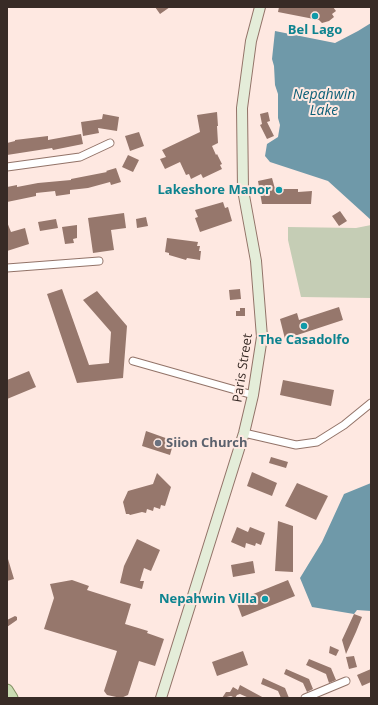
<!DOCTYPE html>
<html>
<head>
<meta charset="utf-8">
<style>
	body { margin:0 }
	#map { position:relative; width:378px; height:705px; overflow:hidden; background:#fee8e1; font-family:"Open Sans",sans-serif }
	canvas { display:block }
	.frame { position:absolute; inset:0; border:8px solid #382b26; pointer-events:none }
</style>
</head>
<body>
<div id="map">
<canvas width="378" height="705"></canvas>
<div class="frame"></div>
</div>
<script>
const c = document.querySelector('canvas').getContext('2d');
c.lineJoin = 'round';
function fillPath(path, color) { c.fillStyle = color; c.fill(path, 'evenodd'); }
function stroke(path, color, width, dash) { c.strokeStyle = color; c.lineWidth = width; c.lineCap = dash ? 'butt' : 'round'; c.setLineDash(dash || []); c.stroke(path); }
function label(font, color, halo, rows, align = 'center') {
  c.font = font + ' "Open Sans",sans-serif'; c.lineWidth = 4; c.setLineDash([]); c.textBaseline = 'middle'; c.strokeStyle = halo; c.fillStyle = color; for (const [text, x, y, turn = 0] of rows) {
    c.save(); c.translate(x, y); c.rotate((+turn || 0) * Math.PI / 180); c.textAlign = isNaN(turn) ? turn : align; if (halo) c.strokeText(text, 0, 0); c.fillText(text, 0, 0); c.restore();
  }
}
fillPath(new Path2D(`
	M 371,225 L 371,298 L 301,297 L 288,240 L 288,227 L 356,228 Z`), '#c5cdb5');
fillPath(new Path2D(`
	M 371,23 L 371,220 L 328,181 L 270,162 L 265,156 L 267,144 L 278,137 L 280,125 L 278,118 L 278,94 L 275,85 L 274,66 L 272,59 L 275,31 L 335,43 L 358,31 Z
	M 371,483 L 371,611 L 357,610 L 354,614 L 312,607 L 300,578 L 322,542 L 344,494 Z`), '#6f99a9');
fillPath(new Path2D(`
	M 155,7 L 170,7 L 160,14 Z
	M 279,7 L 333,7 L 336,11 L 332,14 L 334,17 L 329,21 L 322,23 L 319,20 L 278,12 Z
	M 217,112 L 218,126 L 217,126 L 218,143 L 212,146 L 216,155 L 217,154 L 222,164 L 220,165 L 222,169 L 203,178 L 201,174 L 191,179 L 189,174 L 186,175 L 180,162 L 165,169 L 160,159 L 166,157 L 162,150 L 200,132 L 197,115 Z
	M 268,112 L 270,121 L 267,122 L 274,136 L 267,139 L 260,125 L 262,124 L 260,114 Z
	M 103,114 L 119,117 L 117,131 L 98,128 L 99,133 L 83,136 L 81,122 L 102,119 Z
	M 139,132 L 144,146 L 130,151 L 125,136 Z
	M 81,134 L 83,144 L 53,150 L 52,148 L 7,155 L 7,143 L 15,141 L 15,140 L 48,136 L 48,140 Z
	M 128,155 L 139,160 L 133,172 L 122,167 Z
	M 116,168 L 121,182 L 111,185 L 110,182 L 88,188 L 70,190 L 70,194 L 56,196 L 55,191 L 36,193 L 36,196 L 7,202 L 7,187 L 17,185 L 17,187 L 38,183 L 71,180 L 71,179 L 107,172 L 106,171 Z
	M 272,178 L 275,189 L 298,189 L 298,192 L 312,191 L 311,204 L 262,204 L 258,181 Z
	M 223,202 L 225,208 L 228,207 L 232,221 L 200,232 L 195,218 L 198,217 L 195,210 Z
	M 340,211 L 347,221 L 339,226 L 332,216 Z
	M 124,213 L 126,228 L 111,230 L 114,250 L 93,253 L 88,218 Z
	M 146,217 L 148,226 L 137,228 L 136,219 Z
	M 56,219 L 58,228 L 40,231 L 38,222 Z
	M 7,222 L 11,232 L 25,228 L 29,244 L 7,251 Z
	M 77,225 L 77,238 L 73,239 L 74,243 L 65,244 L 62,227 Z
	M 167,238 L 198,242 L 197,246 L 200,246 L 199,251 L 201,251 L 200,260 L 187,258 L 186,260 L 169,255 L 169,253 L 165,252 Z
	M 62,289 L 89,365 L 109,363 L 111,332 L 83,300 L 97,291 L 127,326 L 123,378 L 77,383 L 47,294 Z
	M 240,289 L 241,299 L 230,300 L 229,290 Z
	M 339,307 L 343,320 L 285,339 L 280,319 L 297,313 L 299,320 Z
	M 240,308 L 245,308 L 245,316 L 236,316 L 236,311 L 240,311 Z
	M 29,371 L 36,387 L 7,399 L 7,380 Z
	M 283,380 L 334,390 L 331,406 L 280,395 Z
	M 146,431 L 174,441 L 170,455 L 142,446 Z
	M 271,457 L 288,462 L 286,468 L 269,463 Z
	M 252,472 L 277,483 L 272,496 L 247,486 Z
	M 157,473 L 171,487 L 165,506 L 161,505 L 160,509 L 154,507 L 153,511 L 147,509 L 146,513 L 142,512 L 130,515 L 129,514 L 126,514 L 123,502 L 128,491 L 153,484 Z
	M 297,483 L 328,496 L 316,520 L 285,506 Z
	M 278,521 L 293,526 L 293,572 L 275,571 Z
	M 237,527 L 248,532 L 250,527 L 265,533 L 261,545 L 256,543 L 255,546 L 246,543 L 245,548 L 231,542 Z
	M 137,539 L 160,550 L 151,571 L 144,568 L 140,581 L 144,581 L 142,589 L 120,583 L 124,566 Z
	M 8,559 L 14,579 L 7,581 L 7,560 Z
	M 253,561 L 255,573 L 233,577 L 231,565 Z
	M 72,580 L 89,586 L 87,590 L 131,604 L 125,624 L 148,631 L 147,633 L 164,639 L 155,666 L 139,661 L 128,695 L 121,698 L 107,695 L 104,691 L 117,651 L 44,629 L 54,598 L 50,584 Z
	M 288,580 L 295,596 L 242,617 L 236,601 Z
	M 354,614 L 362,617 L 356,632 L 346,654 L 342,640 Z
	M 15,616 L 17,617 L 17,620 L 7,627 L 7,620 Z
	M 330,646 L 339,650 L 336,656 L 329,653 Z
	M 243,651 L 248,665 L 217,676 L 212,662 Z
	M 354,656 L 357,667 L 349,669 L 346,657 Z
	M 309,659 L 331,668 L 336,680 L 329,683 L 326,674 L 306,665 Z
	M 286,669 L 309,679 L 313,689 L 307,692 L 303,683 L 284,674 Z
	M 371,669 L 371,682 L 362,686 L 357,675 Z
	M 263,678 L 285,688 L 289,698 L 281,698 L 278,691 L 261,684 Z
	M 240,685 L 264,698 L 249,698 L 240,694 L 237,695 L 235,698 L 231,696 L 222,698 L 226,692 L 230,692 L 233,687 L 238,690 Z`), '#96776c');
const street = new Path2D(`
	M 7,167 L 80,157 L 110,143
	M 7,268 L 99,261
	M 133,361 L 253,395
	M 244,433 L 296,445 L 317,442 L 344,425 L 371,403
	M 305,698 L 346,681`);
const secondary = new Path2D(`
	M 161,698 L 244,433 L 253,395 L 262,337 L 256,261 L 243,190 L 242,108 L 251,41 L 260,7`);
const primary = new Path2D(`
	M 7,690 L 12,698`);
stroke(street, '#927368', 9);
stroke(secondary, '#927368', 12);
stroke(primary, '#808e61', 13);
stroke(street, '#fff', 7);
stroke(secondary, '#e4edd9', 10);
stroke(primary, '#cadcb3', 11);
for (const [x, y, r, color] of [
	[315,16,4,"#0f9aa8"],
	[279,190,4,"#0f9aa8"],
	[304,326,4,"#0f9aa8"],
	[158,443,4,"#6b7280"],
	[265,599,4,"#0f9aa8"]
]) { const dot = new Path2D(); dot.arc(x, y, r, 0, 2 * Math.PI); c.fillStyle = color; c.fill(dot); stroke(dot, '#fee8e1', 1.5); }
label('bold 13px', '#0d838f', '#fee8e1', [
	["Bel Lago",315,30],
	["Lakeshore Manor",271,190,"right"],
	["The Casadolfo",304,340],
	["Nepahwin Villa",257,599,"right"]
]);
label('13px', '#382b26', '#fee8e1', [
	["Paris Street",243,368,-81]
]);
label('bold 13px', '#5b616d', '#fee8e1', [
	["Siion Church",166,443]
], 'left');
label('italic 14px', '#0a5e77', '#fee8e1', [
	["Nepahwin",324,95],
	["Lake",324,111]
]);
</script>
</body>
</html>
